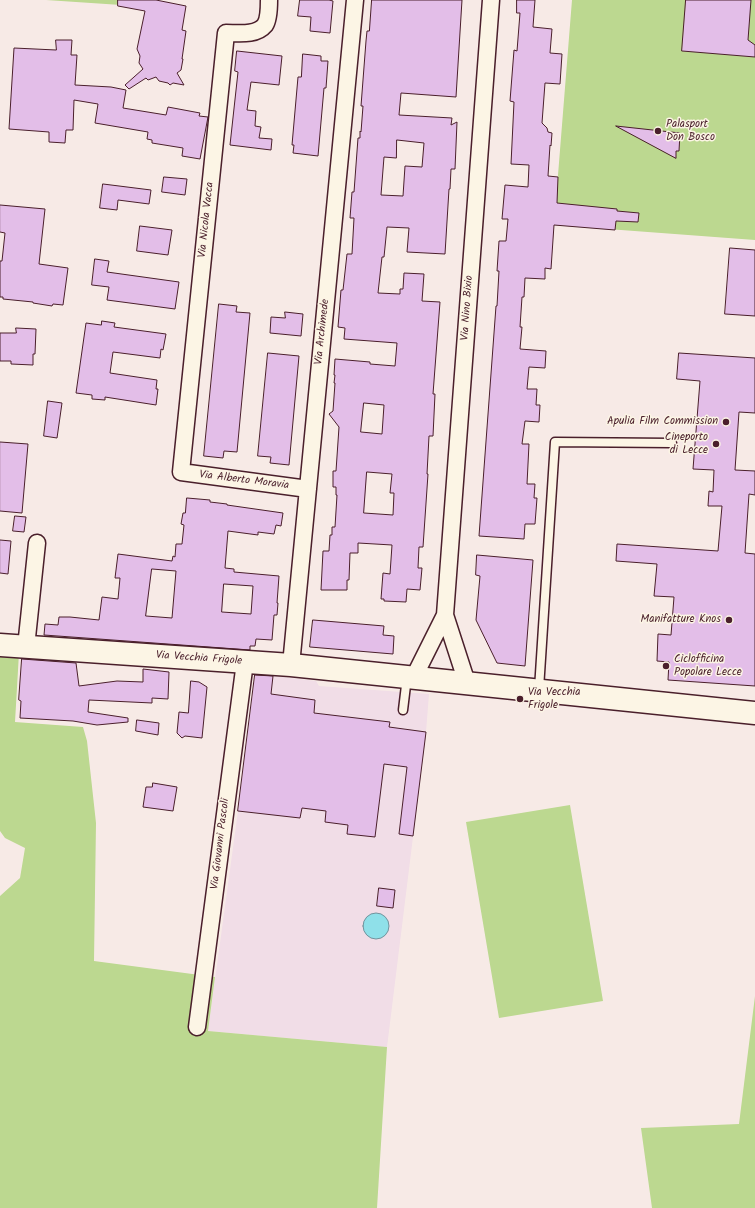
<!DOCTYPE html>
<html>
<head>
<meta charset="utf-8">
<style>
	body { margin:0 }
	canvas { display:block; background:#f7eae6 }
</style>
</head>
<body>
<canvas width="755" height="1208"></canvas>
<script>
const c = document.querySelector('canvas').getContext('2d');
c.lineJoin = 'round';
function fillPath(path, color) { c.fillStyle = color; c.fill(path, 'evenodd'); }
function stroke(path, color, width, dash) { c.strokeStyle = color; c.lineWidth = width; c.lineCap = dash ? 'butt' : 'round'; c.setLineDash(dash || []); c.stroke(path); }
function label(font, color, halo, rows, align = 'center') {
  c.font = font + ' Kalam,sans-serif'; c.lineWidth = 3; c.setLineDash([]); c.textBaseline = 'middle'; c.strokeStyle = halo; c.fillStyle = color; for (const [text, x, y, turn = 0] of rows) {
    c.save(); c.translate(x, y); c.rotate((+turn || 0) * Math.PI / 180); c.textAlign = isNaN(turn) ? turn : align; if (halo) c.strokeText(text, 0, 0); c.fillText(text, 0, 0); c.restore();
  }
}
fillPath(new Path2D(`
	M 273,676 L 316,681 L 319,686 L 429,694 L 426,732 L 387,1047 L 208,1031 L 238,811 L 269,712 Z`), '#f1dde7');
fillPath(new Path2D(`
	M 46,0 L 137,0 L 136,6 Z
	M 572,0 L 755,0 L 755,240 L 554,225 Z
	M 0,652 L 19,653 L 15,722 L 83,727 L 87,741 L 96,823 L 94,961 L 215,977 L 208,1031 L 387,1047 L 377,1208 L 0,1208 L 0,896 L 20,878 L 25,848 L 5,838 L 0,831 Z
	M 570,805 L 603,1001 L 499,1018 L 466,822 Z
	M 755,996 L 755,1208 L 652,1208 L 641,1128 L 739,1124 Z`), '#bcd890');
const water = new Path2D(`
	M363 926a13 13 0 1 1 26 0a13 13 0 1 1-26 0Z`);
fillPath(water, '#8fe0e9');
stroke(water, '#73939d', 1);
const building = new Path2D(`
	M 118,0 L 156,0 L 186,6 L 182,30 L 186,31 L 182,59 L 183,59 L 181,70 L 177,73 L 184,85 L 173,83 L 170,85 L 168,83 L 159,81 L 156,77 L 148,80 L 146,78 L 129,89 L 125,85 L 143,69 L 139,63 L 140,56 L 137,49 L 145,11 L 118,6 Z
	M 300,0 L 329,0 L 333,1 L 330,33 L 310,31 L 311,17 L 298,16 Z
	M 372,0 L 462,0 L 456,97 L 401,93 L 399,115 L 452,118 L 451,125 L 457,122 L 455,169 L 451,169 L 450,189 L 449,189 L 445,254 L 407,252 L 409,228 L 387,227 L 384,257 L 382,257 L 378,293 L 400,294 L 400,289 L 403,289 L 404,273 L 424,274 L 422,301 L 440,302 L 433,394 L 435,394 L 433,436 L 429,436 L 427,474 L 428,474 L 423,547 L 419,547 L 418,568 L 422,568 L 420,590 L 407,589 L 406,602 L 384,601 L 384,599 L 381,599 L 383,573 L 390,574 L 392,545 L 358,543 L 358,553 L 350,553 L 349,580 L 347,580 L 347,590 L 321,590 L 323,551 L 329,551 L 330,535 L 332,535 L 332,527 L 335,527 L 337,495 L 336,495 L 336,487 L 333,487 L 333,471 L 336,471 L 339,427 L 329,414 L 333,411 L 335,383 L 334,383 L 335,375 L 334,375 L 335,359 L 370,362 L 370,364 L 395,366 L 397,343 L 344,339 L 345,328 L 338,327 L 341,290 L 343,290 L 347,254 L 352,254 L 354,218 L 350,218 L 352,192 L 354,192 L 358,138 L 360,138 L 360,131 L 361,132 L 363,106 L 361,106 L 366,41 L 367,31 L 369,31 ZM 397,140 L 424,143 L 422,167 L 405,166 L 403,196 L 381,195 L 384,157 L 396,158 ZM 364,403 L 384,405 L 382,434 L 361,432 ZM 367,472 L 392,474 L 390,493 L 394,493 L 393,515 L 364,513 Z
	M 517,0 L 535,0 L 533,27 L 552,29 L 550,53 L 562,54 L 560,84 L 545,83 L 542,123 L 547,128 L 548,132 L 552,133 L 551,146 L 550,145 L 548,176 L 558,177 L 557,203 L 617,209 L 617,211 L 639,213 L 638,222 L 616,221 L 615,230 L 554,225 L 551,269 L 545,268 L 545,279 L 525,278 L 524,297 L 522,297 L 520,327 L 522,327 L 520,349 L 546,351 L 545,368 L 529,367 L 527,389 L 537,389 L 536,405 L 540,405 L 539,422 L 525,421 L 522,444 L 529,444 L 527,484 L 535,484 L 534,498 L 537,498 L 535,524 L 525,524 L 524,539 L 479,536 L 496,306 L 497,306 L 499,271 L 497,271 L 499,241 L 506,241 L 508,219 L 502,219 L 505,185 L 528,187 L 529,165 L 511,164 L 514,102 L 510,101 L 514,50 L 517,51 L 520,13 L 517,13 Z
	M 686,0 L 751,0 L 748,40 L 755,45 L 755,57 L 682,51 Z
	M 56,40 L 72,40 L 71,55 L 77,55 L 75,85 L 111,87 L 126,90 L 123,108 L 166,115 L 168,107 L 200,113 L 199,116 L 208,117 L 200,159 L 182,156 L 183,148 L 152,143 L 152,140 L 147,139 L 148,132 L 95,123 L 98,104 L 74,100 L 73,130 L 66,130 L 65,143 L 49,142 L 49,132 L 9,129 L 14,48 L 56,50 Z
	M 237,51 L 282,56 L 279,85 L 251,82 L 247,110 L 256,111 L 255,126 L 261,127 L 259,138 L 272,139 L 271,150 L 230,145 L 238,72 L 235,71 Z
	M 303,54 L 321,56 L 321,61 L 328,61 L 326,88 L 324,88 L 318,156 L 293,153 L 294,145 L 292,145 L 298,77 L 301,77 Z
	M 616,126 L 680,133 L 679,151 L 676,151 L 676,158 Z
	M 164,177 L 187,179 L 185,195 L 162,192 Z
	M 103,184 L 151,190 L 149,204 L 118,200 L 117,210 L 100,208 Z
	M 0,205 L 45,209 L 39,264 L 68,268 L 63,305 L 53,304 L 52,306 L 33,303 L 33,302 L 3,299 L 3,297 L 0,297 L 0,261 L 2,261 L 5,233 L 0,232 Z
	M 140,226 L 172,230 L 168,255 L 137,251 Z
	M 730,248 L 755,250 L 755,316 L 725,314 Z
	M 95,259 L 109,261 L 107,272 L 179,282 L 175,309 L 107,300 L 109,287 L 92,285 Z
	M 219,304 L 237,306 L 236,312 L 250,313 L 237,452 L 224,451 L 223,458 L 204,456 Z
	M 285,312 L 303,314 L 301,336 L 270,333 L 271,317 L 285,318 Z
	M 102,321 L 115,323 L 114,327 L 166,334 L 163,350 L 161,349 L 160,358 L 113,352 L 110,373 L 157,380 L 156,389 L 158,389 L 156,405 L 105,397 L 105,400 L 92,399 L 92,395 L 76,393 L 86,323 L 101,325 Z
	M 16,328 L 36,329 L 35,354 L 33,354 L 33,365 L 11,364 L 11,361 L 0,361 L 0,333 L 16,333 Z
	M 268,353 L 299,356 L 289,465 L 270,463 L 271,457 L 258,456 Z
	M 679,353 L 755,358 L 755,413 L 739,412 L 735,470 L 755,471 L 755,495 L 749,494 L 745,553 L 755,554 L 755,686 L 668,680 L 669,662 L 657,661 L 658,634 L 671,635 L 674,597 L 654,596 L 657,564 L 616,561 L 617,544 L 718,551 L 722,506 L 708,506 L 709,491 L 713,492 L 714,470 L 693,469 L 700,381 L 677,379 Z
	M 48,401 L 62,403 L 57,438 L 44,436 Z
	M 0,442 L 28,444 L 22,513 L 0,511 Z
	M 187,498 L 210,500 L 210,502 L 227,504 L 227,505 L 283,513 L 281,526 L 276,525 L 274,534 L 258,532 L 258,535 L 228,531 L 225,568 L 234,569 L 234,572 L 279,576 L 277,603 L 278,603 L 277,615 L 274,615 L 272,640 L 256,639 L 255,646 L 250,646 L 250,650 L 44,635 L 45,624 L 58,625 L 59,617 L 70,617 L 99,620 L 102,597 L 118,599 L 120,578 L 115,578 L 118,554 L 172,561 L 173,556 L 175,557 L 176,544 L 182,544 L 184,525 L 181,524 L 183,513 L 185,513 ZM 152,569 L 176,571 L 172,618 L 146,616 ZM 224,584 L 253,586 L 251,614 L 222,612 Z
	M 15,516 L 26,517 L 24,532 L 13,531 Z
	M 0,540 L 11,541 L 8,574 L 0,573 Z
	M 477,555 L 533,560 L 525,666 L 497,663 L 476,620 L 480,576 L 476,575 Z
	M 313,620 L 384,626 L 383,635 L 394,636 L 393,654 L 310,647 Z
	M 22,659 L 76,663 L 79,686 L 117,681 L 143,682 L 143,669 L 169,672 L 168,699 L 152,698 L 152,703 L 89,700 L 88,712 L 128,718 L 128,722 L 97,725 L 73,721 L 20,718 L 21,701 L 19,700 Z
	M 255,675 L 273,676 L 271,694 L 315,700 L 314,713 L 390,722 L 389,727 L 426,732 L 413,836 L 399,834 L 407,767 L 384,764 L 375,837 L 347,834 L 348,825 L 325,822 L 326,811 L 302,808 L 300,818 L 238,811 Z
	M 191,681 L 199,682 L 207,687 L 202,738 L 185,736 L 182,738 L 177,733 L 179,712 L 188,713 Z
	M 137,720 L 159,723 L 158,735 L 136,731 Z
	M 153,783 L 177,787 L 173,811 L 143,807 L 146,787 L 152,787 Z
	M 379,888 L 395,890 L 393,908 L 377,906 Z`);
fillPath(building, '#e3bee8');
stroke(building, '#4a1f2b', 1);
const lane = new Path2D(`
	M 539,689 L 555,442 L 672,443
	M 403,710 L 407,677`);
const street = new Path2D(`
	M 269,0 C 269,7 269,19 265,25 C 256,36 238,33 226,33 L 181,472 L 308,489
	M 26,647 L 37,543
	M 291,665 L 355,0
	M 414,677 L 445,615
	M 467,683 L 445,615 L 491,0
	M 197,1027 L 245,662`);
const secondary = new Path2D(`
	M 0,645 L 291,665 L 755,713`);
stroke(lane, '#4a1f2b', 11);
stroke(street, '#4a1f2b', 19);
stroke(secondary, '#4a1f2b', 25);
stroke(lane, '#fcf5e5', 8);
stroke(street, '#fcf5e5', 16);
stroke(secondary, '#fcf5e5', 22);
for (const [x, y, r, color] of [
	[658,131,4,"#4a1f2b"],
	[726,422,4,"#4a1f2b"],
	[716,444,4,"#4a1f2b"],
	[729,620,4,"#4a1f2b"],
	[666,666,4,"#4a1f2b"],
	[520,699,4,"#4a1f2b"]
]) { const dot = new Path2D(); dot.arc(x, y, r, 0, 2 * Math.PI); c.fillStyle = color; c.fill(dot); stroke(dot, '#fcf5e5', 1.5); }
label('11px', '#4a1f2b', '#fcf5e5', [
	["Palasport",666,125],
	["Don Bosco",666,138],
	["Apulia Film Commission",718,422,"right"],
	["Cineporto",708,438,"right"],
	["di Lecce",708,451,"right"],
	["Manifatture Knos",721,620,"right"],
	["Ciclofficina",674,660],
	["Popolare Lecce",674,673],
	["Via Vecchia",528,693],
	["Frigole",528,706]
], 'left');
label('11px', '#4a1f2b', '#fcf5e5', [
	["Via Nicola Vacca",207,220,-84],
	["Via Nino Bixio",468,308,-86],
	["Via Archimede",323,332,-84],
	["Via Alberto Moravia",244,481,7],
	["Via Vecchia Frigole",199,659,4],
	["Via Giovanni Pascoli",221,844,-83]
]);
</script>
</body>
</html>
